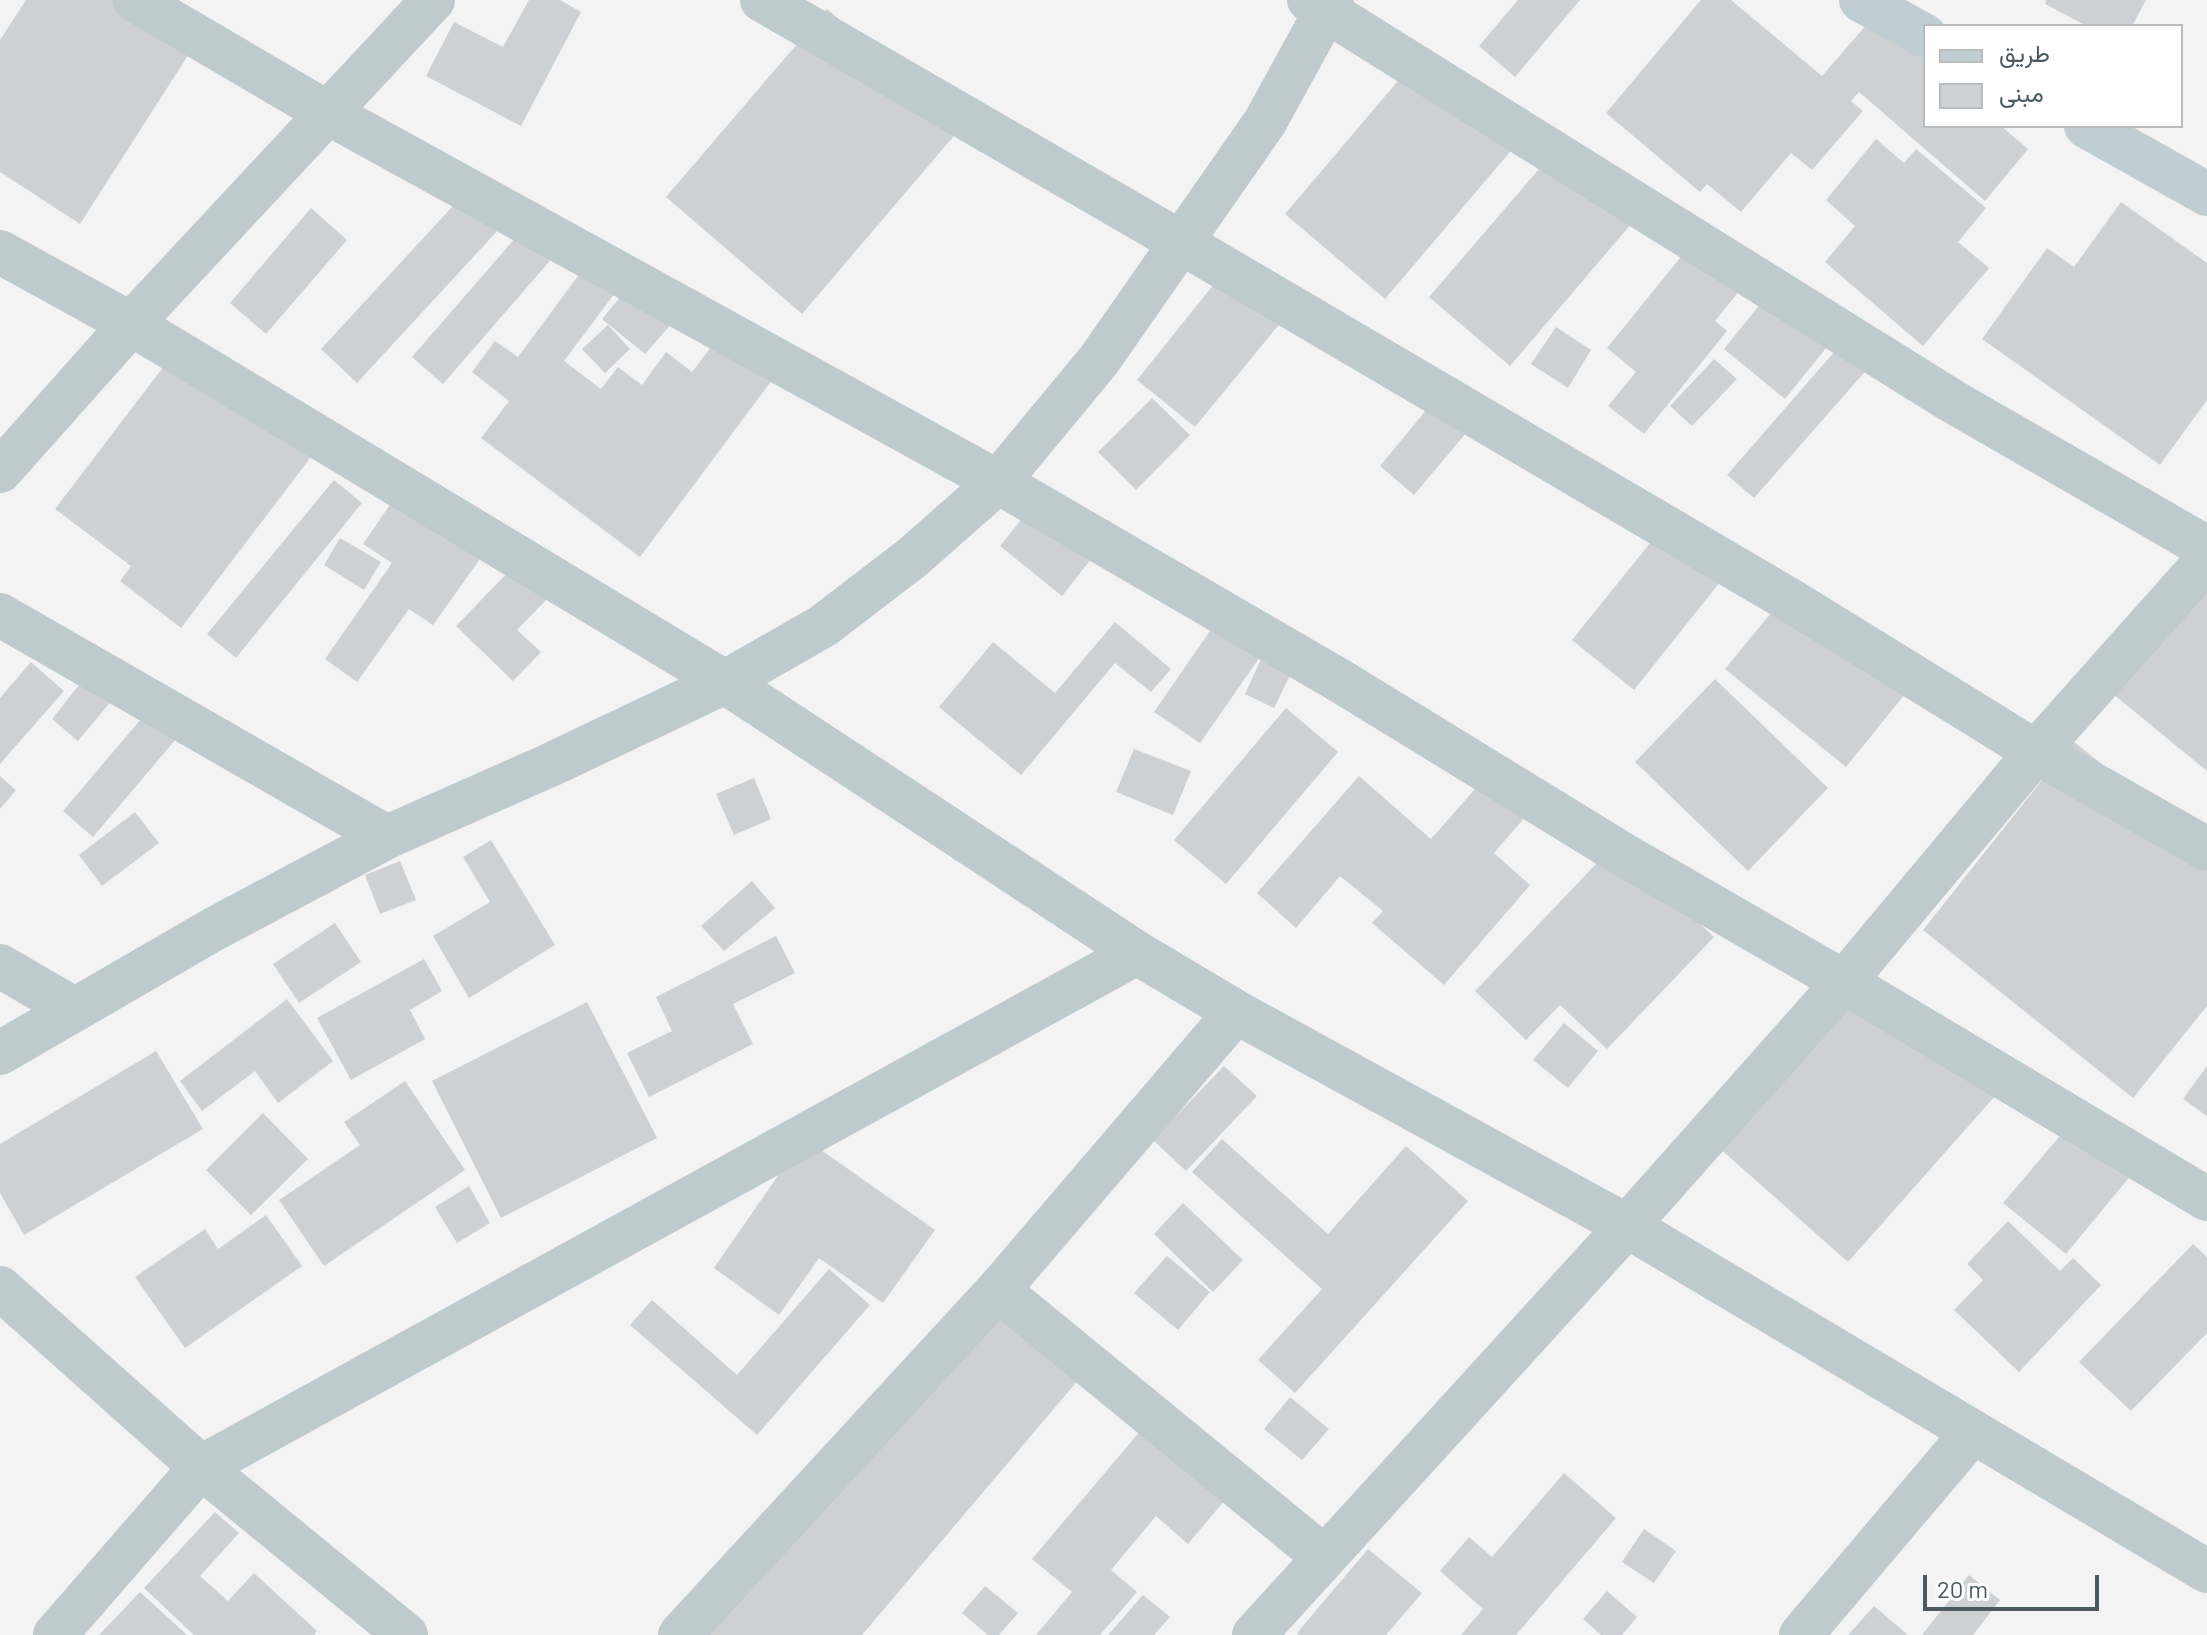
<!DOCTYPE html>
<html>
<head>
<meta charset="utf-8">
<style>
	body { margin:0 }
	#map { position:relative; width:2207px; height:1635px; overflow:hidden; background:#f4f3f3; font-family:Barlow,Vazirmatn,sans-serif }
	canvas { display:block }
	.legend { position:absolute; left:1923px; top:24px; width:260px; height:104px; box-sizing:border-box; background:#fff; border:2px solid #b7bdbf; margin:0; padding:10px 14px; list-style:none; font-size:24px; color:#4b5a5f }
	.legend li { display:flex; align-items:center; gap:16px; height:40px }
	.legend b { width:40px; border:2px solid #b7bdbf }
	.scale { position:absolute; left:1923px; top:1575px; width:176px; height:36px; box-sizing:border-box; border:4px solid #4b5a5f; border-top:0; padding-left:10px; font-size:24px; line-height:28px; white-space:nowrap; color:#4b5a5f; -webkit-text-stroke:6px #fff; paint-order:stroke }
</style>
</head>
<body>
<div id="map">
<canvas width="2207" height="1635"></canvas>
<ul class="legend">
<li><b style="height:10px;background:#c0cdd2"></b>طريق</li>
<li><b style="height:22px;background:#cdd1d4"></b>مبنى</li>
</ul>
<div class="scale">20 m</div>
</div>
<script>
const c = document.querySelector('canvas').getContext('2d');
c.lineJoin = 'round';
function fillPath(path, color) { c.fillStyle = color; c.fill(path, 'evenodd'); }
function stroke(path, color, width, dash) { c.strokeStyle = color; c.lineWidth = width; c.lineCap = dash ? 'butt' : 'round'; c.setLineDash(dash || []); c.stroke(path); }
fillPath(new Path2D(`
	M 26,0 L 124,0 L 194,46 L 80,224 L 0,172 L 0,40 Z
	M 529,0 L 560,0 L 581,12 L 521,126 L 426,76 L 454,22 L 503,47 Z
	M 1518,0 L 1580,0 L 1515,77 L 1479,46 Z
	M 1701,0 L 1731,0 L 1822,76 L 1874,16 L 1925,60 L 1925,126 L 2001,126 L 2028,149 L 1985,201 L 1859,92 L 1851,101 L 1863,111 L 1812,170 L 1791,153 L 1741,212 L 1707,184 L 1700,192 L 1606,113 Z
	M 2046,0 L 2146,0 L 2132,26 L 2087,26 L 2045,4 Z
	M 827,9 L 964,124 L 802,314 L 666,197 Z
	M 1414,62 L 1515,146 L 1385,299 L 1285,214 Z
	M 1876,139 L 1904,163 L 1916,149 L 1986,208 L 1958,242 L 1989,268 L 1923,346 L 1825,262 L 1855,226 L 1826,200 Z
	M 1552,154 L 1632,223 L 1510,366 L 1429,297 Z
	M 463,195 L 500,228 L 357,383 L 321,349 Z
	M 2121,202 L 2207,263 L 2207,400 L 2160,465 L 1982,339 L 2047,248 L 2074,267 Z
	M 311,208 L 347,240 L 266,334 L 230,303 Z
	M 530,221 L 561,248 L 443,384 L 412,357 Z
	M 1688,248 L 1740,290 L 1715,321 L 1727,331 L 1644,434 L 1608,406 L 1636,372 L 1607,348 Z
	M 592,257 L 624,281 L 564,361 L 601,389 L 618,367 L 642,385 L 666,352 L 692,372 L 721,334 L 775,376 L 640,557 L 481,438 L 509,401 L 472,372 L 495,341 L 518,357 Z
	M 1226,269 L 1286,316 L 1195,427 L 1137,380 Z
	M 630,285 L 674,321 L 645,354 L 602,319 Z
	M 1770,292 L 1831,342 L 1785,399 L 1724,349 Z
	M 608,325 L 630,349 L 605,373 L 582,349 Z
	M 1556,327 L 1591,350 L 1568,388 L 1531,364 Z
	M 1842,343 L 1870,366 L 1754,498 L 1727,475 Z
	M 180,345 L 317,449 L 181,628 L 120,581 L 131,566 L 55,509 Z
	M 1714,359 L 1737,379 L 1692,426 L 1670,406 Z
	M 1152,398 L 1190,435 L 1136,490 L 1098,452 Z
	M 1432,403 L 1467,432 L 1414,495 L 1380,466 Z
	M 334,480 L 362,503 L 236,658 L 207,634 Z
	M 394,499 L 480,559 L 433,625 L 409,609 L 357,682 L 325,659 L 392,563 L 363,544 Z
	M 1037,500 L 1099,549 L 1062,596 L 1000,546 Z
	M 1659,532 L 1720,582 L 1634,690 L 1572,640 Z
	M 2207,534 L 2207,771 L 2091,676 Z
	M 340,538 L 381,562 L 364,590 L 324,565 Z
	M 515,565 L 548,598 L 517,630 L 541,652 L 513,681 L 456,626 Z
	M 1793,586 L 1914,683 L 1846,767 L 1725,669 Z
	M 1115,622 L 1171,669 L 1151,692 L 1115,663 L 1021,775 L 939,707 L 993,642 L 1055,693 Z
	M 1214,625 L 1260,657 L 1200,743 L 1154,712 Z
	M 1262,657 L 1292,671 L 1274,708 L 1245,694 Z
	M 31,662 L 64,691 L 0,764 L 0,698 Z
	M 91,670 L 118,693 L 78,741 L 52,719 Z
	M 1715,679 L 1828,788 L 1748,871 L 1635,762 Z
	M 152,706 L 182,732 L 93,837 L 63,811 Z
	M 1286,708 L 1338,752 L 1226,884 L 1174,840 Z
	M 2073,741 L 2207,849 L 2207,1006 L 2133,1098 L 1923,930 Z
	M 1134,749 L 1191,771 L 1173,815 L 1116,792 Z
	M 0,776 L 16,790 L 0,809 Z
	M 1359,776 L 1431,839 L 1484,779 L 1526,816 L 1494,853 L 1530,885 L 1444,985 L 1372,923 L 1383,911 L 1340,876 L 1296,928 L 1257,893 Z
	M 754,778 L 771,819 L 734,835 L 716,794 Z
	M 135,812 L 159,843 L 102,886 L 79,855 Z
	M 491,840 L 555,945 L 469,998 L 433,936 L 490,902 L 463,857 Z
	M 1615,844 L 1714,937 L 1607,1049 L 1560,1005 L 1526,1040 L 1475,991 Z
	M 400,861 L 416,900 L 380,914 L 365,875 Z
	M 752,881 L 775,908 L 724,951 L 701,926 Z
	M 335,923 L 361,962 L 299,1003 L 273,964 Z
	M 776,936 L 795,973 L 733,1004 L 753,1044 L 649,1097 L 627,1053 L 672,1031 L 656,997 Z
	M 424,959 L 442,991 L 410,1010 L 425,1039 L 351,1080 L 317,1018 Z
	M 1864,979 L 1996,1095 L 1848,1262 L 1717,1146 Z
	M 287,999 L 333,1061 L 278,1103 L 255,1071 L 202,1111 L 180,1081 Z
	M 587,1002 L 657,1138 L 501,1218 L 432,1081 Z
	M 1564,1023 L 1598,1051 L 1568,1088 L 1533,1060 Z
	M 156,1051 L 203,1129 L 24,1235 L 0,1193 L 0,1144 Z
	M 1224,1066 L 1257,1096 L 1186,1171 L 1153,1140 Z
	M 2207,1066 L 2207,1116 L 2183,1099 Z
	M 405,1081 L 465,1170 L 324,1266 L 279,1200 L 360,1145 L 344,1122 Z
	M 263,1113 L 308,1159 L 251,1215 L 206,1170 Z
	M 2076,1117 L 2137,1168 L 2066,1254 L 2003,1203 Z
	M 804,1138 L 935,1230 L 883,1303 L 819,1258 L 779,1315 L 714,1268 Z
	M 1222,1139 L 1328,1234 L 1406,1146 L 1468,1201 L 1295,1393 L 1258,1360 L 1322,1289 L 1192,1172 Z
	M 469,1186 L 490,1223 L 457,1243 L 435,1207 Z
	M 1183,1203 L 1243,1260 L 1213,1292 L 1154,1234 Z
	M 266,1215 L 302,1266 L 185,1348 L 135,1277 L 205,1229 L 218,1249 Z
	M 2008,1221 L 2060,1271 L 2073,1258 L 2101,1285 L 2019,1372 L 1954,1310 L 1983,1280 L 1967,1264 Z
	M 2193,1244 L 2207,1257 L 2207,1333 L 2131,1411 L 2079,1362 Z
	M 1167,1256 L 1210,1292 L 1178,1330 L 1134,1293 Z
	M 829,1269 L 870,1305 L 757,1435 L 630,1325 L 652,1300 L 737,1375 Z
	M 990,1291 L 1085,1372 L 862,1635 L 710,1635 L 703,1629 Z
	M 1290,1397 L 1329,1429 L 1302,1460 L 1264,1429 Z
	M 1147,1423 L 1230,1494 L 1188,1544 L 1156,1516 L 1111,1570 L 1137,1592 L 1100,1635 L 1036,1635 L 1072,1592 L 1032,1559 Z
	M 1564,1473 L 1616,1518 L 1516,1635 L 1461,1635 L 1483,1609 L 1440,1571 L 1469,1537 L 1492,1557 Z
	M 215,1512 L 239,1533 L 200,1576 L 228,1601 L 254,1573 L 317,1631 L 314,1635 L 194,1635 L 144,1588 Z
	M 1644,1529 L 1676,1551 L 1654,1583 L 1622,1562 Z
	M 1368,1549 L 1422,1593 L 1386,1635 L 1299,1635 L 1297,1633 Z
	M 1969,1575 L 2000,1600 L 1973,1635 L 1922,1635 Z
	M 985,1586 L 1018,1613 L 999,1635 L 988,1635 L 962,1613 Z
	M 1607,1591 L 1637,1617 L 1622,1635 L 1601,1635 L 1583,1619 Z
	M 140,1592 L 187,1635 L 99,1635 Z
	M 1143,1595 L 1170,1617 L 1154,1635 L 1108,1635 Z
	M 1874,1606 L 1908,1635 L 1848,1635 Z`), '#cdd1d4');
stroke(new Path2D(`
	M 135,0 L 326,112 L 998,482 L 1342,682 L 1624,855 L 1844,982 L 2207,1199
	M 762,0 L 1182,243 L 1793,602 L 2036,752 L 2207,849
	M 1309,0 L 1952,401 L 2207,548
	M 0,252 L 131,324 L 725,682 L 1137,953 L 1236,1012 L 1627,1226 L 2207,1571
	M 0,471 L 131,324 L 433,0
	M 0,615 L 387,837
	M 0,966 L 74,1009
	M 0,1053 L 214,929 L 387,837 L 550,765 L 725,682 L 823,626 L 913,557 L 998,482 L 1099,360 L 1265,122 L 1332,0
	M 0,1288 L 201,1467 L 406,1635
	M 998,1290 L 1324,1557
	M 55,1635 L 201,1467 L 1137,953
	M 680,1635 L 998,1290 L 1236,1012
	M 1254,1635 L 1627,1226 L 1844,982 L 2036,752 L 2207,560
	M 1801,1635 L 1972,1433`), '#bfcace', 44);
stroke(new Path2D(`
	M 1861,0 L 1925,36
	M 2086,126 L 2207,194`), '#c0cdd2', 44);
</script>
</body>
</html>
